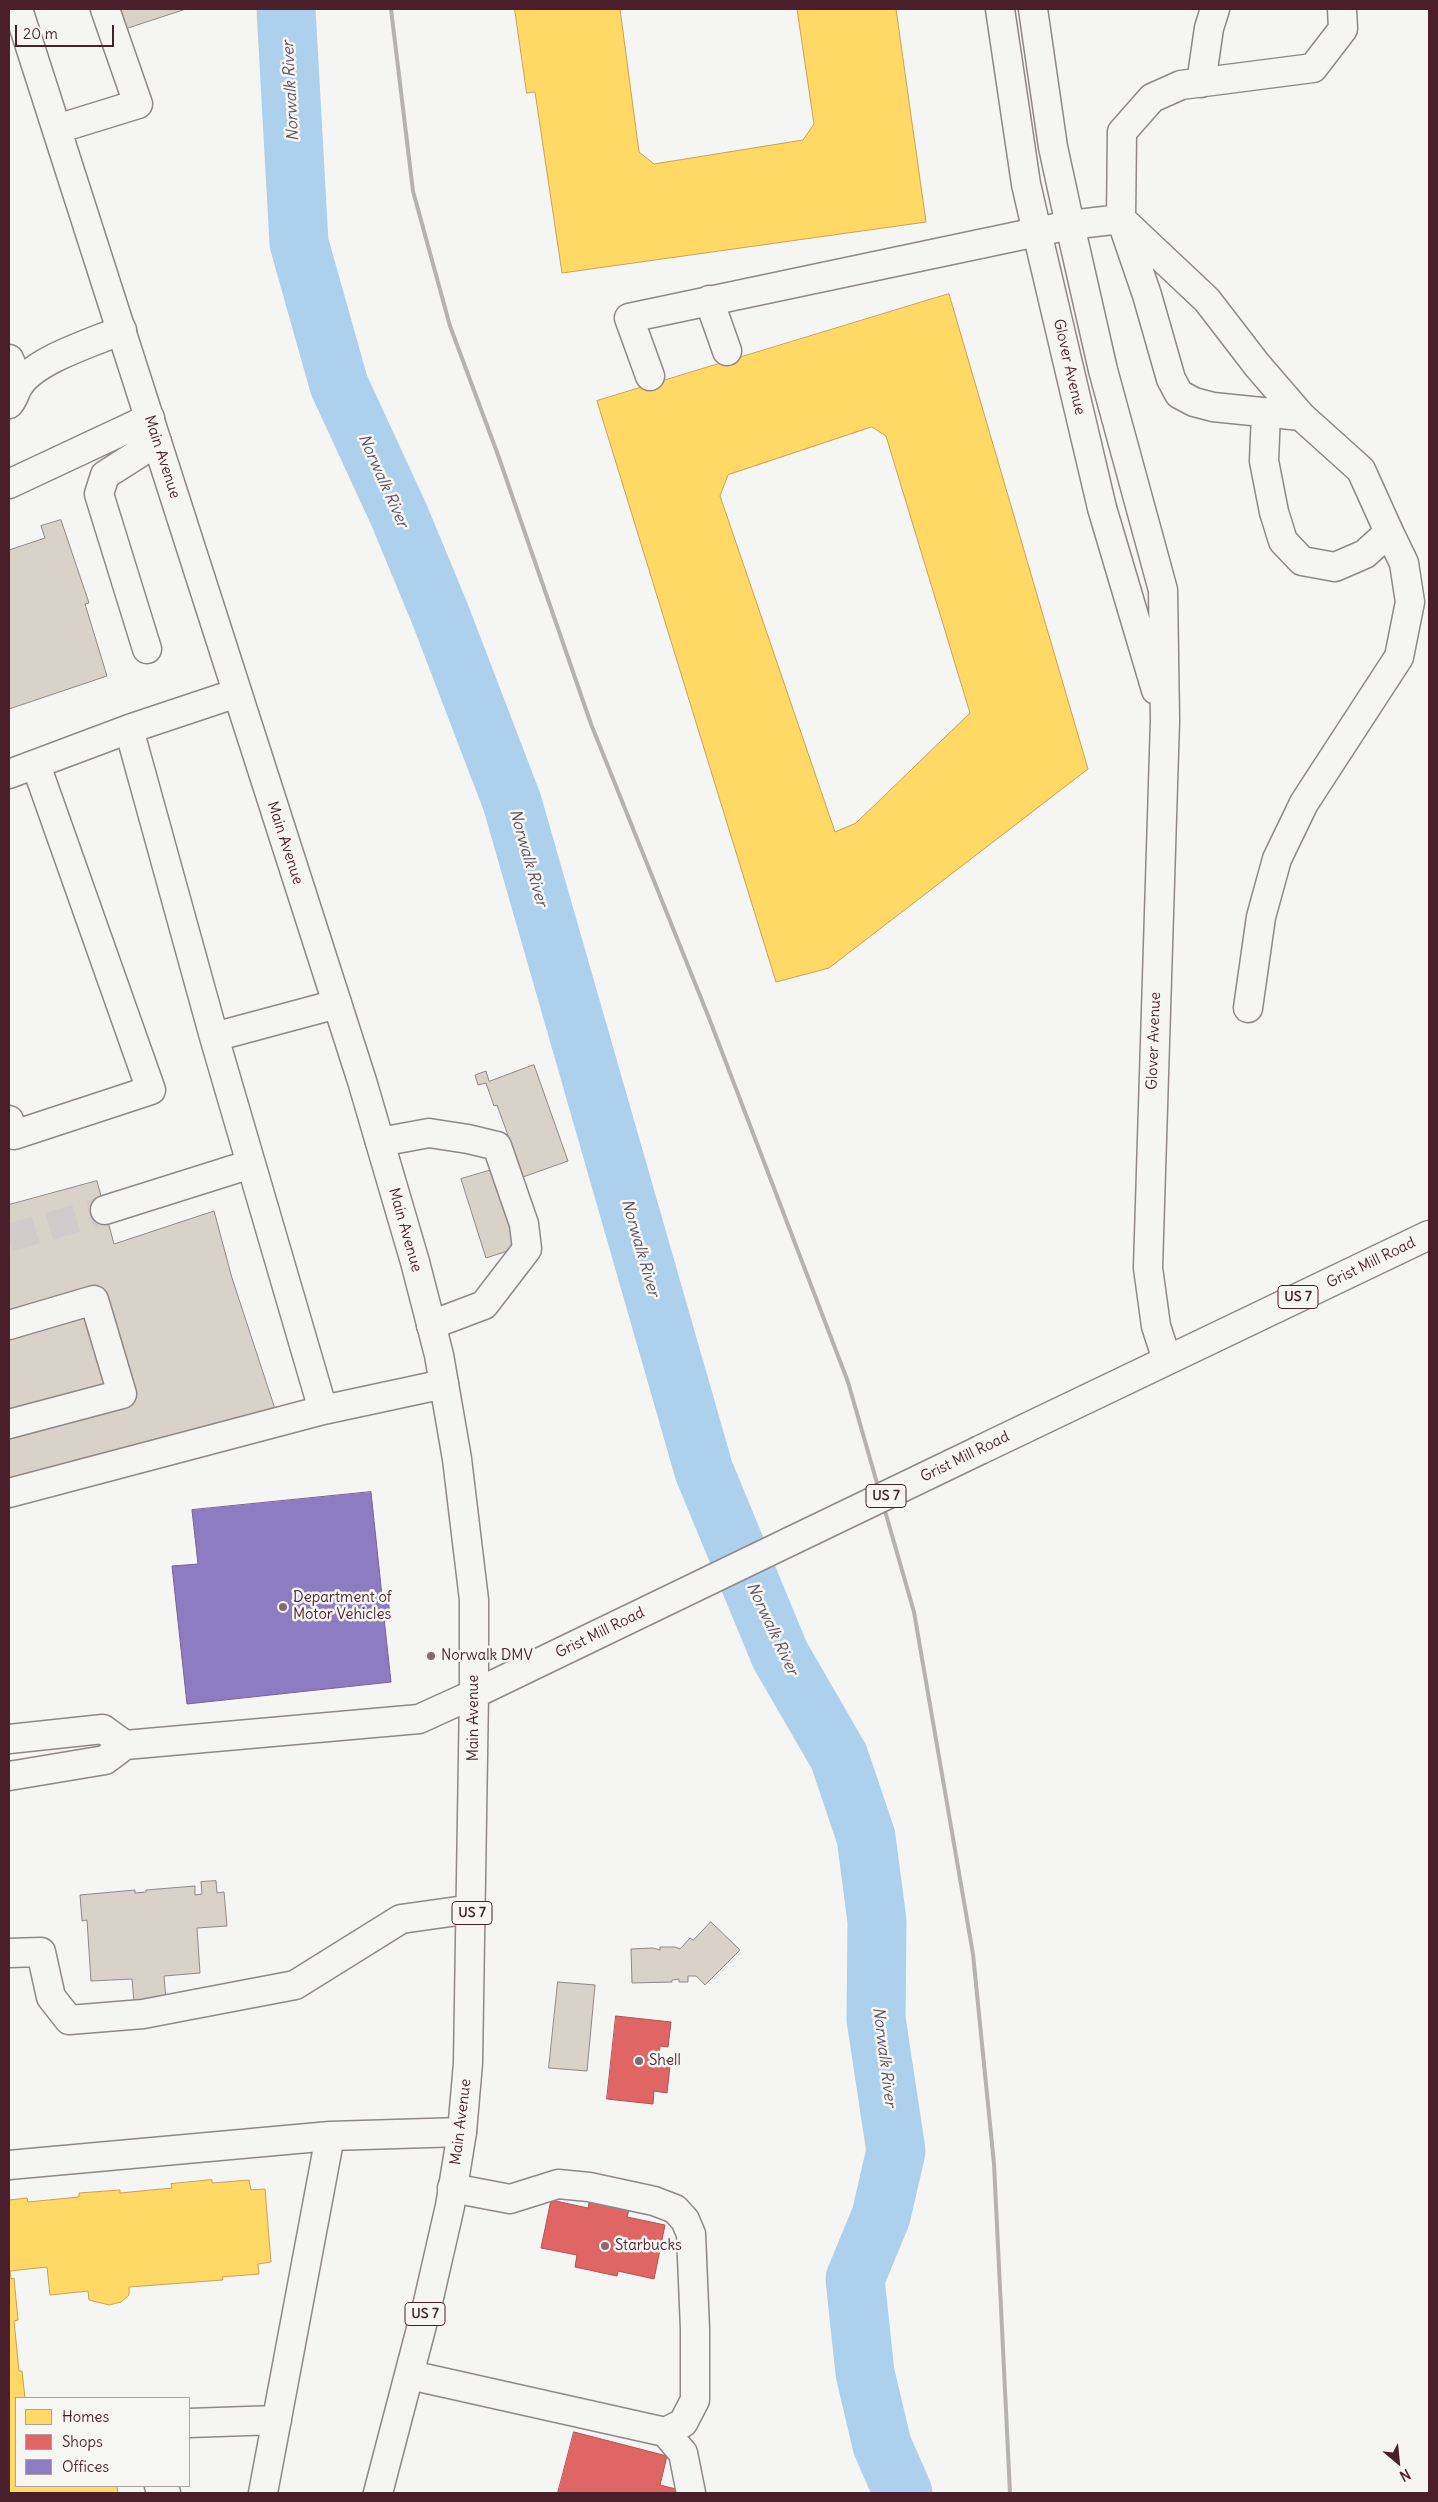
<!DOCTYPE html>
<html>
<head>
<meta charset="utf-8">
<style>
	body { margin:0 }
	#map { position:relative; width:1438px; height:2502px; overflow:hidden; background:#f5f5f3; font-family:Delius,sans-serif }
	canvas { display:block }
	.frame { position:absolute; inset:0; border:10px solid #4a1f2b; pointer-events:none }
	.legend { position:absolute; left:15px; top:2397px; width:175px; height:90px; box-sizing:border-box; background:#f6f6f2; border:1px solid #b1a0a2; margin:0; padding:6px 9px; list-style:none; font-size:15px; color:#4a1f2b }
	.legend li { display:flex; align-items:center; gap:10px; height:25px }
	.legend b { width:25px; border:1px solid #b1a0a2 }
	.north { position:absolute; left:1373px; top:2437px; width:50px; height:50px; -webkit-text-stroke:4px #f6f6f2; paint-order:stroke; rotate:152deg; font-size:14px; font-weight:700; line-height:20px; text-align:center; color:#4a1f2b }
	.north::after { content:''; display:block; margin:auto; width:18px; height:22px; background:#4a1f2b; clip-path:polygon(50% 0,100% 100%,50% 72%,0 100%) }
	.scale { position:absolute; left:15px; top:25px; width:99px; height:22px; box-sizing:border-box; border:2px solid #4a1f2b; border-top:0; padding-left:6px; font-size:15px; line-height:18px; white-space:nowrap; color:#4a1f2b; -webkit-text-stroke:4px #f6f6f2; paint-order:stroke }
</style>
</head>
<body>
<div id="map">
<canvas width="1438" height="2502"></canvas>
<div class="frame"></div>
<ul class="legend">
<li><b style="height:14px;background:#ffd966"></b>Homes</li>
<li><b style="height:14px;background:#e06666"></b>Shops</li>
<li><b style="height:14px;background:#8e7cc3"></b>Offices</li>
</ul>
<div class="north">N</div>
<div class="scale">20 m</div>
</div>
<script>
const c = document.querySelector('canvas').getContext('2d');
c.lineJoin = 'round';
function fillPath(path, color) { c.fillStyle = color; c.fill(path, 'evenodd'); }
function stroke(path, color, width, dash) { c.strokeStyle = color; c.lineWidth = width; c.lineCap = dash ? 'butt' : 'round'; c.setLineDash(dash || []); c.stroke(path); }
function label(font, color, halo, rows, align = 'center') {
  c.font = font + ' Delius,sans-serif'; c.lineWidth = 5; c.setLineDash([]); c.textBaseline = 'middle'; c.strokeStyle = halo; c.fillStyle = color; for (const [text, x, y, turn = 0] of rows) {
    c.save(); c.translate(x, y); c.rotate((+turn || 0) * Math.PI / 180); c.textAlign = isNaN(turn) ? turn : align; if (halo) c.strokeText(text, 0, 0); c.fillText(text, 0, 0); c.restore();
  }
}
const homes = new Path2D(`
	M 515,9 L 620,9 L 639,152 L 654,164 L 803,140 L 814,124 L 797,9 L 896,9 L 926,222 L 562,273 L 535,92 L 527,93 Z
	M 949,294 L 1088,769 L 829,968 L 776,982 L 597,401 ZM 872,427 L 886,436 L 970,713 L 856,823 L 835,832 L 720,496 L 728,475 Z
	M 212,2180 L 212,2183 L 249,2180 L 251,2190 L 265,2189 L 271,2262 L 258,2264 L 259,2274 L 222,2277 L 223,2280 L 129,2287 L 129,2295 L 121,2302 L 109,2305 L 89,2300 L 88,2291 L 50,2295 L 47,2267 L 10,2271 L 11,2279 L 14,2278 L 18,2320 L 14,2321 L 19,2371 L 22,2371 L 25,2398 L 16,2398 L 16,2486 L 117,2486 L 118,2493 L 9,2493 L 9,2200 L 27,2198 L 28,2202 L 79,2197 L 79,2193 L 120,2190 L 120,2193 L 172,2188 L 171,2184 Z`);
fillPath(homes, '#ffd966');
stroke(homes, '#c9a154', 1);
const shops = new Path2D(`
	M 616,2016 L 671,2022 L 668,2047 L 660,2046 L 658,2064 L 670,2066 L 667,2093 L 654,2091 L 653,2104 L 607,2099 Z
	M 590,2198 L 630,2206 L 627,2217 L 665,2225 L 654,2279 L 618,2271 L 617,2276 L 575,2267 L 577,2255 L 541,2248 L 551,2200 L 588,2208 Z
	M 574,2432 L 667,2456 L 660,2485 L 680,2490 L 679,2493 L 558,2493 Z`);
fillPath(shops, '#e06666');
stroke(shops, '#b35154', 1);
const offices = new Path2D(`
	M 371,1492 L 382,1596 L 388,1596 L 390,1618 L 384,1618 L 391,1682 L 187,1704 L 172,1566 L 198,1564 L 192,1510 Z`);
fillPath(offices, '#8e7cc3');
stroke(offices, '#7a6095', 1);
stroke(new Path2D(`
	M 286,9 L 299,243 L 339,385 L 399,515 L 440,614 L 512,802 L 704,1471 L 780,1655 L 839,1757 L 866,1837 L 877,1921 L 876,2019 L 896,2151 L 881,2216 L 855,2279 L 865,2373 L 882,2445 L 903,2493`), '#add1ed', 59);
const building = new Path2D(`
	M 115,9 L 186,9 L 122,30 Z
	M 61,520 L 89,603 L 85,604 L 107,676 L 9,709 L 9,550 L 45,538 L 41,526 Z
	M 534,1065 L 568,1161 L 523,1177 L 497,1105 L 494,1106 L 486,1083 L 478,1085 L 475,1075 L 486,1071 L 489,1081 Z
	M 495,1169 L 520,1247 L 486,1258 L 461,1179 Z
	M 97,1181 L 114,1244 L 214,1211 L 232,1278 L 275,1409 L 9,1480 L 9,1205 Z
	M 216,1881 L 217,1893 L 224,1892 L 227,1926 L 197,1928 L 200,1973 L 164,1976 L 166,2000 L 134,2002 L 132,1979 L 91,1981 L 87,1920 L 82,1921 L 80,1895 L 135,1890 L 135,1893 L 146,1892 L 146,1890 L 195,1886 L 195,1895 L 202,1894 L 201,1882 Z
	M 711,1922 L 740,1950 L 705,1985 L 696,1976 L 688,1976 L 688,1982 L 679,1982 L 679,1979 L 672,1980 L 672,1982 L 632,1983 L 631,1949 L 653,1948 L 660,1950 L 660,1947 L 675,1947 L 680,1949 L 690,1938 L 693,1940 Z
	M 558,1982 L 595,1985 L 587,2071 L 549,2068 Z`);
fillPath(building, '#d9d2c9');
stroke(building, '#8f8788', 1);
stroke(new Path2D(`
	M 9,1238 L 105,1210`), '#d3cacb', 28, [28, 14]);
const minor = new Path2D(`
	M 1000,9 L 1026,184 L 1037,232 L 1102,508 L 1156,690
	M 1033,9 L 1053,147 L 1070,225 L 1103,370 L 1163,590 L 1165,720 L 1148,1268 L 1156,1326 L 1167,1360
	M 1201,83 L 1209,28 L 1215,9
	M 57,129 L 138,104 L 105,9
	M 709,300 L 727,351
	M 9,359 L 20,384
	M 650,376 L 629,318 L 1070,225 L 1121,219 L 1207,300 L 1257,365 L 1301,416
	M 9,404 C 15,397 15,390 20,384 C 37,359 94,342 122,330
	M 1266,413 L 1264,461 L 1274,512 L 1283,541 L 1302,561 L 1335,567 L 1365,554 L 1389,532 L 1361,470 L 1301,416 L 1213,407 L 1194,402 L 1179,394 L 1171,379 L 1147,295 L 1121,219 L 1122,132 L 1152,98 L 1181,85 L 1313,68 L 1343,29 L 1342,9
	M 9,484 L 150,418
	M 147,649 L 99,494 L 105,475 L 157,442
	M 129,729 L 214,1037
	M 9,774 L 129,729 L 237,693
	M 337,1004 L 214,1037 L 323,1410 L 444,1384
	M 1248,1008 L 1261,917 L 1277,859 L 1304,803 L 1399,657 L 1410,602 L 1404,563 L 1389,532
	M 9,1120 L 14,1135 L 151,1090 L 36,765
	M 380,1142 L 429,1133 L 468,1139 L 497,1146 L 524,1224 L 527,1249 L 484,1305 L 431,1325
	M 105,1210 L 251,1164
	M 9,1325 L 94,1300 L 122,1394 L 9,1424
	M 9,1493 L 323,1410
	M 9,1739 L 103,1729 L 125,1745 L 105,1760 L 9,1776
	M 125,1745 L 419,1719 L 474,1694
	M 9,1953 L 41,1952 L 51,1997 L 69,2020 L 143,2014 L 295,1985 L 401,1919 L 472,1909
	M 9,2165 L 330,2136 L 462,2132
	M 452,2188 L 510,2199 L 558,2184 L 589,2187 L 654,2201 L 675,2209 L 685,2220 L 691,2234 L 695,2329 L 695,2400 L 683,2423 L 665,2432
	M 410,2375 L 665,2432 L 683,2453 L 691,2493
	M 189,2423 L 277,2420
	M 159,2486 L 166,2493
	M 263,2493 L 330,2136`);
const major = new Path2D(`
	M 18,9 L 362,1081 L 415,1262 L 439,1355 L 457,1459 L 474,1600 L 474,1694`);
const highway = new Path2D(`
	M 980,1450 L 1429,1235
	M 378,2493 L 428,2302 L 450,2206 L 462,2132 L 468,2063 L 474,1694 L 791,1541`);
stroke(minor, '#8f8788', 31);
stroke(major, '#8f8788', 31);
stroke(highway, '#8f8788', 31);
stroke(minor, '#f5f5f3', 28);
stroke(major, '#f5f5f3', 28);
stroke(highway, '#f5f5f3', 28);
stroke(new Path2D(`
	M 391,9 L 413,191 L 450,326 L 498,455 L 591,724 L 709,1018 L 848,1382 L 914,1612 L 973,1954 L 994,2164 L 1010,2493`), '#b6b2b2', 4);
const highwayBridge = new Path2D(`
	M 791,1541 L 980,1450`);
stroke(highwayBridge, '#8f8788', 31, []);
stroke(highwayBridge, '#f5f5f3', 28);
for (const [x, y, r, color] of [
	[283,1607,5,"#866a71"],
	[431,1656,5,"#866a71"],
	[639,2061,5,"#866a71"],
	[605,2246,5,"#866a71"]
]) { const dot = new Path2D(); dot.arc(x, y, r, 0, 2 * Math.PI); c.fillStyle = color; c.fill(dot); stroke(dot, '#f6f6f2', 2); }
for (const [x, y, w] of [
	[1298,1297,40],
	[886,1496,40],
	[472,1913,40],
	[425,2314,40]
]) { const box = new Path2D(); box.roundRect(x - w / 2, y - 11.5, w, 23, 4); c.fillStyle = '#f6f6f2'; c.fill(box); stroke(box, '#4a1f2b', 1); }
label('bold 14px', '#4a1f2b', null, [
	["US 7",1298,1297],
	["US 7",886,1496],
	["US 7",472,1913],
	["US 7",425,2314]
]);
label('15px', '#4a1f2b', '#f6f6f2', [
	["Glover Avenue",1069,367,77],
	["Main Avenue",162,457,72],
	["Main Avenue",285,843,72],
	["Glover Avenue",1154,1041,-88],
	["Main Avenue",405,1230,74],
	["Grist Mill Road",1371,1263,-26],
	["Grist Mill Road",965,1457,-26],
	["Grist Mill Road",600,1633,-26],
	["Main Avenue",474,1718,-90],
	["Main Avenue",461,2122,-83]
]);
label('15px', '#4a1f2b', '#f6f6f2', [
	["Department of",293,1598],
	["Motor Vehicles",293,1615],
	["Norwalk DMV",441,1656],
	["Shell",649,2061],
	["Starbucks",615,2246]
], 'left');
label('italic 16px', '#5e5065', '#f6f6f2', [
	["Norwalk River",291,91,-93],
	["Norwalk River",383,481,66],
	["Norwalk River",528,858,74],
	["Norwalk River",640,1248,74],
	["Norwalk River",772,1629,65],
	["Norwalk River",884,2057,83]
]);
</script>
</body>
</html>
